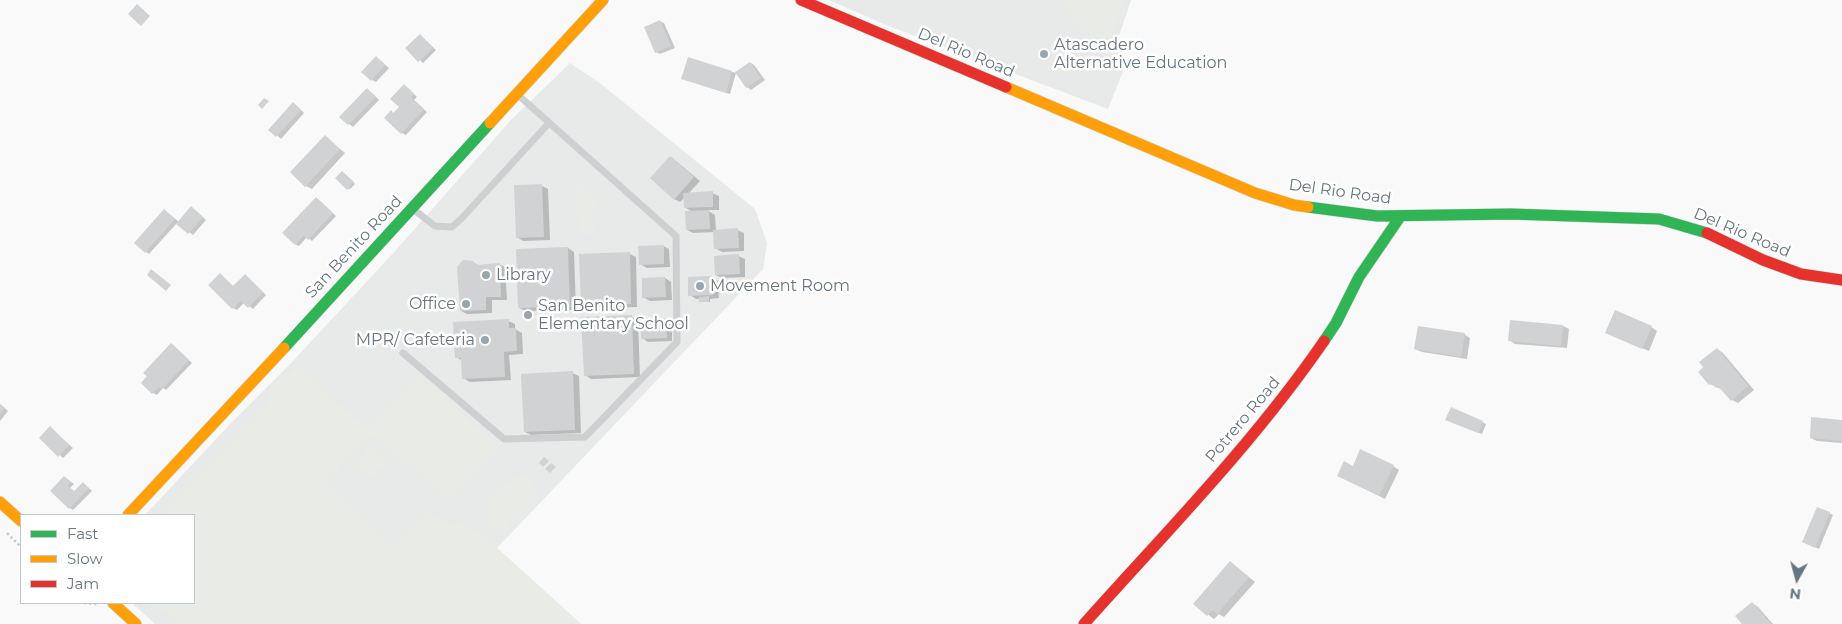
<!DOCTYPE html>
<html>
<head>
<meta charset="utf-8">
<style>
	body { margin:0 }
	#map { position:relative; width:1842px; height:624px; overflow:hidden; background:#f9f9f9; font-family:Montserrat,sans-serif }
	canvas { display:block }
	.legend { position:absolute; left:20px; top:514px; width:175px; height:90px; box-sizing:border-box; background:#fff; border:1px solid #c1c8cd; margin:0; padding:6px 9px; list-style:none; font-size:15px; color:#657683 }
	.legend li { display:flex; align-items:center; gap:10px; height:25px }
	.legend b { width:25px; border:1px solid #c1c8cd }
	.north { position:absolute; left:1772px; top:554px; width:50px; height:50px; -webkit-text-stroke:4px #fff; paint-order:stroke; rotate:187deg; font-size:14px; font-weight:700; line-height:20px; text-align:center; color:#657683 }
	.north::after { content:''; display:block; margin:auto; width:18px; height:22px; background:#657683; clip-path:polygon(50% 0,100% 100%,50% 72%,0 100%) }
</style>
</head>
<body>
<div id="map">
<canvas width="1842" height="624"></canvas>
<ul class="legend">
<li><b style="height:6px;background:#30b455"></b>Fast</li>
<li><b style="height:6px;background:#ff9f0a"></b>Slow</li>
<li><b style="height:6px;background:#e5322d"></b>Jam</li>
</ul>
<div class="north">N</div>
</div>
<script>
const c = document.querySelector('canvas').getContext('2d');
c.lineJoin = 'round';
function fillPath(path, color) { c.fillStyle = color; c.fill(path, 'evenodd'); }
function stroke(path, color, width, dash) { c.strokeStyle = color; c.lineWidth = width; c.lineCap = dash ? 'butt' : 'round'; c.setLineDash(dash || []); c.stroke(path); }
function label(font, color, halo, rows, align = 'center') {
  c.font = font + ' Montserrat,sans-serif'; c.lineWidth = 5; c.setLineDash([]); c.textBaseline = 'middle'; c.strokeStyle = halo; c.fillStyle = color; for (const [text, x, y, turn = 0] of rows) {
    c.save(); c.translate(x, y); c.rotate((+turn || 0) * Math.PI / 180); c.textAlign = isNaN(turn) ? turn : align; if (halo) c.strokeText(text, 0, 0); c.fillText(text, 0, 0); c.restore();
  }
}
fillPath(new Path2D(`
	M 829,0 L 1131,0 L 1118,39 L 1124,69 L 1108,109 L 886,25 Z
	M 570,63 L 601,84 L 755,209 L 767,243 L 763,269 L 497,548 L 581,624 L 155,624 L 132,603 L 194,603 L 194,515 L 145,515 L 231,423 L 293,361 L 396,250 L 511,120 Z`), '#e8e9e9');
fillPath(new Path2D(`
	M 1060,0 L 1125,0 L 1111,39 C 1105,40 1102,39 1096,37 C 1075,30 1074,21 1066,3 Z
	M 576,182 L 600,204 L 593,212 L 595,234 L 578,235 Z
	M 297,366 L 368,429 L 419,374 L 499,447 L 449,501 L 374,435 L 367,439 L 326,483 L 391,545 L 424,511 L 455,526 L 461,520 L 497,548 L 581,624 L 177,624 L 154,603 L 194,603 L 194,515 L 162,515 L 270,400 L 270,384 L 288,375 Z
	M 369,446 L 388,463 L 381,471 L 362,454 Z
	M 360,455 L 379,471 L 372,479 L 354,463 Z
	M 522,472 L 536,486 L 537,496 L 507,527 L 488,531 L 485,529 L 489,500 L 496,491 Z`), '#e8ebe6');
fillPath(new Path2D(`
	M 660,21 L 664,23 L 675,48 L 660,54 L 656,52 Z
	M 420,35 L 436,50 L 423,63 L 407,48 Z
	M 689,59 L 736,73 L 730,94 L 683,79 Z
	M 380,60 L 389,68 L 376,82 L 372,80 Z
	M 751,63 L 754,65 L 765,80 L 751,90 L 747,87 L 737,73 Z
	M 408,88 L 417,97 L 414,100 L 427,112 L 406,135 L 402,133 L 391,112 L 394,114 L 400,107 Z
	M 371,92 L 379,100 L 353,127 L 349,124 L 341,117 Z
	M 297,106 L 304,113 L 281,139 L 270,129 Z
	M 325,137 L 345,153 L 312,189 L 306,186 Z
	M 671,157 L 700,181 L 688,194 L 712,193 L 719,196 L 719,210 L 707,210 L 715,215 L 716,231 L 737,230 L 744,233 L 744,251 L 722,252 L 715,248 L 715,232 L 693,233 L 687,230 L 693,212 L 686,208 L 685,197 L 680,202 L 674,199 Z
	M 344,173 L 355,184 L 350,189 L 348,189 Z
	M 542,186 L 548,189 L 550,240 L 523,241 L 517,237 Z
	M 320,201 L 336,216 L 312,241 L 307,237 L 299,246 L 295,244 Z
	M 195,210 L 206,220 L 193,235 L 177,223 L 149,254 L 145,251 L 168,213 L 179,222 Z
	M 663,246 L 669,249 L 670,267 L 647,268 L 640,264 Z
	M 568,248 L 574,252 L 576,310 L 526,311 L 519,308 Z
	M 630,254 L 636,257 L 637,307 L 588,308 L 582,305 Z
	M 738,256 L 745,259 L 745,277 L 722,278 L 716,275 Z
	M 472,262 L 480,266 L 499,264 L 505,267 L 507,300 L 492,300 L 492,313 L 467,314 L 461,311 Z
	M 220,275 L 234,287 L 245,275 L 266,295 L 253,309 L 244,303 L 237,310 L 233,308 Z
	M 712,277 L 718,281 L 719,298 L 710,299 L 710,302 L 702,302 L 700,299 L 696,299 L 690,295 Z
	M 665,278 L 671,282 L 672,300 L 650,301 L 643,297 Z
	M 632,317 L 638,320 L 640,377 L 591,379 L 585,375 Z
	M 666,320 L 672,323 L 672,341 L 648,342 L 642,338 Z
	M 508,321 L 515,324 L 515,329 L 522,333 L 523,354 L 509,355 L 511,380 L 470,382 L 463,378 L 463,361 L 456,357 Z
	M 1563,326 L 1569,329 L 1567,348 L 1515,344 L 1509,340 Z
	M 1651,327 L 1657,331 L 1649,351 L 1613,336 Z
	M 1464,334 L 1470,338 L 1467,359 L 1422,352 L 1415,349 Z
	M 172,344 L 192,363 L 166,390 L 163,388 L 157,395 L 153,393 Z
	M 1717,349 L 1723,353 L 1754,390 L 1738,403 L 1732,400 L 1723,390 L 1710,384 Z
	M 572,373 L 579,376 L 581,433 L 531,435 L 525,432 Z
	M 0,404 L 8,411 L 0,421 Z
	M 1842,421 L 1842,443 L 1817,441 L 1811,438 Z
	M 1451,422 L 1482,422 L 1486,424 L 1482,434 Z
	M 50,428 L 73,448 L 63,458 L 41,438 Z
	M 1393,466 L 1399,470 L 1385,499 L 1345,479 L 1353,467 Z
	M 64,477 L 74,484 L 70,488 L 75,492 L 83,483 L 92,491 L 73,510 L 70,508 Z
	M 1829,513 L 1833,515 L 1819,549 L 1808,544 Z
	M 1230,562 L 1255,582 L 1224,617 L 1219,614 L 1214,619 L 1194,604 Z
	M 1752,603 L 1758,607 L 1773,624 L 1743,624 Z`), '#0003');
fillPath(new Path2D(`
	M 137,4 L 150,16 L 141,26 L 128,14 Z
	M 660,20 L 671,46 L 655,53 L 644,27 Z
	M 420,34 L 433,48 L 418,62 L 405,48 Z
	M 376,56 L 385,65 L 371,81 L 361,72 Z
	M 688,57 L 732,71 L 726,93 L 681,79 Z
	M 750,62 L 761,78 L 746,88 L 735,72 Z
	M 404,84 L 414,94 L 411,97 L 424,109 L 401,134 L 384,118 L 391,110 L 393,113 L 399,107 L 390,99 Z
	M 367,88 L 376,97 L 348,125 L 339,117 Z
	M 264,98 L 269,101 L 262,109 L 258,105 Z
	M 293,102 L 301,110 L 276,137 L 268,130 Z
	M 325,135 L 340,149 L 305,187 L 290,172 Z
	M 670,156 L 694,177 L 674,200 L 650,178 Z
	M 342,171 L 354,182 L 347,190 L 335,178 Z
	M 542,184 L 544,237 L 516,238 L 514,185 Z
	M 713,191 L 713,207 L 684,208 L 683,193 Z
	M 316,197 L 333,213 L 308,240 L 304,235 L 295,245 L 282,233 Z
	M 191,206 L 203,217 L 188,234 L 176,224 Z
	M 164,209 L 175,219 L 145,253 L 134,243 Z
	M 709,210 L 710,229 L 686,230 L 685,211 Z
	M 738,228 L 739,248 L 714,249 L 713,230 Z
	M 664,245 L 664,264 L 639,265 L 638,246 Z
	M 568,247 L 570,307 L 518,308 L 516,249 Z
	M 630,252 L 631,304 L 581,306 L 579,254 Z
	M 739,254 L 740,274 L 715,275 L 714,256 Z
	M 463,260 L 473,261 L 477,265 L 500,263 L 501,297 L 486,297 L 486,310 L 460,311 L 457,267 Z
	M 151,269 L 171,285 L 166,291 L 147,275 Z
	M 220,273 L 233,286 L 245,274 L 263,292 L 248,308 L 241,301 L 232,309 L 208,285 Z
	M 712,276 L 713,295 L 688,296 L 688,277 Z
	M 665,277 L 666,297 L 642,298 L 642,278 Z
	M 709,296 L 709,302 L 699,302 L 699,297 Z
	M 1615,310 L 1652,326 L 1642,349 L 1605,333 Z
	M 632,315 L 634,374 L 584,376 L 581,317 Z
	M 666,318 L 667,338 L 641,339 L 640,319 Z
	M 509,319 L 509,328 L 516,328 L 517,351 L 504,352 L 505,377 L 462,379 L 461,358 L 455,358 L 453,322 Z
	M 1510,320 L 1563,325 L 1561,346 L 1508,341 Z
	M 1418,326 L 1465,333 L 1461,357 L 1414,349 Z
	M 171,343 L 189,360 L 162,389 L 159,387 L 152,394 L 141,383 L 147,376 L 143,373 Z
	M 1717,348 L 1748,386 L 1731,401 L 1718,386 L 1716,388 L 1712,383 L 1709,385 L 1698,372 L 1703,367 L 1699,362 Z
	M 573,371 L 575,430 L 524,432 L 521,374 Z
	M 0,404 L 5,408 L 0,414 Z
	M 1451,407 L 1483,421 L 1478,433 L 1445,420 Z
	M 1811,417 L 1842,420 L 1842,441 L 1810,438 Z
	M 50,426 L 69,445 L 58,457 L 39,438 Z
	M 1360,449 L 1394,465 L 1379,496 L 1337,476 L 1344,461 L 1353,466 Z
	M 544,457 L 549,461 L 543,467 L 539,463 Z
	M 551,463 L 556,467 L 550,473 L 545,469 Z
	M 64,476 L 71,482 L 67,485 L 74,491 L 83,482 L 89,488 L 69,509 L 50,491 Z
	M 1817,507 L 1830,512 L 1815,548 L 1802,542 Z
	M 1230,561 L 1249,577 L 1217,614 L 1213,610 L 1207,616 L 1193,604 Z
	M 1752,602 L 1771,624 L 1742,624 L 1735,616 Z`), '#d0d2d3');
const fast = new Path2D(`
	M 1308,207 L 1377,216 L 1511,214 L 1659,219 L 1707,233
	M 1324,341 L 1336,323 L 1359,277 L 1400,217
	M 284,348 L 490,123`);
const slow = new Path2D(`
	M 1006,87 L 1255,193 L 1294,205 L 1308,207
	M 490,123 L 603,0
	M 0,502 L 21,521
	M 128,515 L 284,348
	M 113,603 L 136,624`);
const jam = new Path2D(`
	M 801,0 L 1006,87
	M 1707,233 L 1763,260 L 1801,274 L 1842,280
	M 1084,624 C 1166,532 1254,443 1324,341`);
stroke(fast, '#d5d6d7', 12);
stroke(slow, '#d5d6d7', 12);
stroke(jam, '#d5d6d7', 12);
stroke(new Path2D(`
	M 7,533 L 21,547
	M 84,603 L 97,604`), '#cbcccd', 2.5, [2.5, 2.5]);
stroke(new Path2D(`
	M 413,209 L 435,226 L 452,227 L 462,218 L 549,123
	M 403,353 L 504,439 L 585,437 L 677,342 L 676,236 L 517,94`), '#cecfd0', 7);
stroke(fast, '#30b455', 11);
stroke(slow, '#ff9f0a', 11);
stroke(jam, '#e5322d', 11);
for (const [x, y, r, color] of [
	[1044,54,5,"#99a4ac"],
	[486,275,5,"#99a4ac"],
	[700,286,5,"#99a4ac"],
	[466,304,5,"#99a4ac"],
	[528,315,5,"#99a4ac"],
	[485,340,5,"#99a4ac"]
]) { const dot = new Path2D(); dot.arc(x, y, r, 0, 2 * Math.PI); c.fillStyle = color; c.fill(dot); stroke(dot, '#fff', 2); }
label('16px', '#657683', '#fff', [
	["Atascadero",1054,45],
	["Alternative Education",1054,63],
	["Library",496,275],
	["Movement Room",710,286],
	["Office",456,304,"right"],
	["San Benito",538,306],
	["Elementary School",538,324],
	["MPR/ Cafeteria",475,340,"right"]
], 'left');
label('16px', '#657683', '#fff', [
	["Del Rio Road",966,53,23],
	["Del Rio Road",1340,192,8],
	["Del Rio Road",1742,233,23],
	["San Benito Road",354,247,-47],
	["Potrero Road",1243,420,-50]
]);
</script>
</body>
</html>
